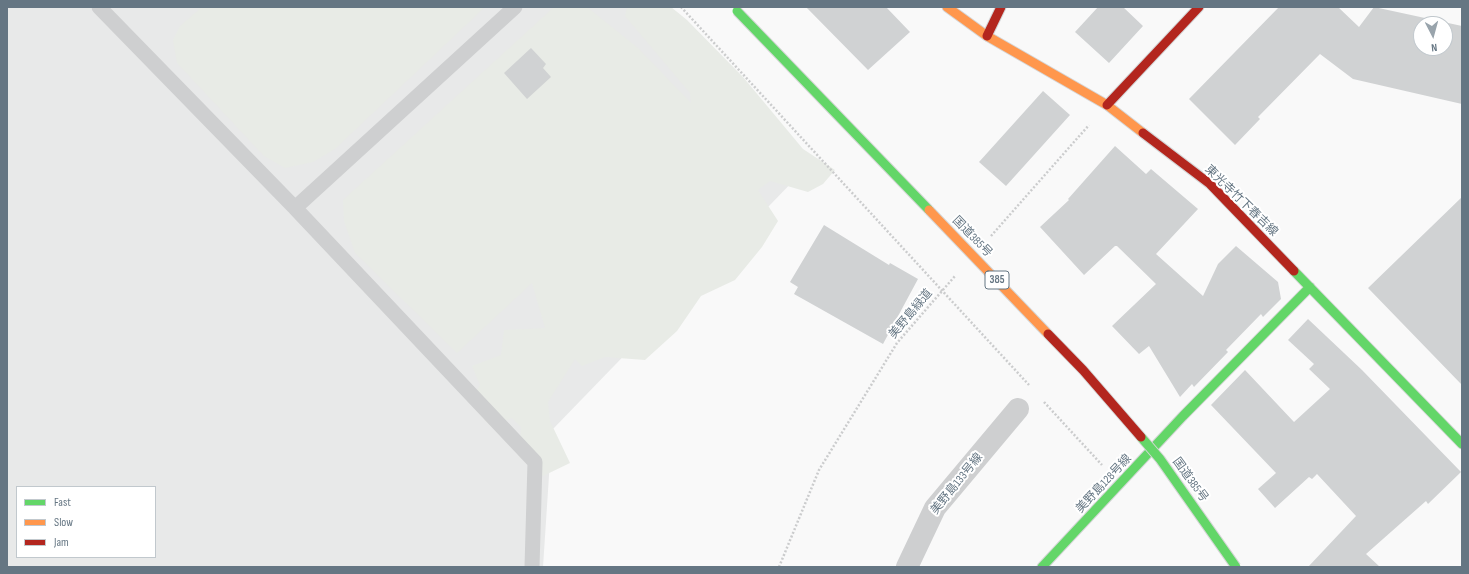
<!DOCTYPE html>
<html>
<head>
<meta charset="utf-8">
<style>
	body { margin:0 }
	#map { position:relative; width:1469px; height:574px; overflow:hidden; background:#f9f9f9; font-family:"Sofia Sans Condensed",sans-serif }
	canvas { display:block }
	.frame { position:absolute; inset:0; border:8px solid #657683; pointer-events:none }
	.legend { position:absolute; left:16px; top:486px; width:140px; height:72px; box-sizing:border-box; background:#fff; border:1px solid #c1c8cd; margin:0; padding:5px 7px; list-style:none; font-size:12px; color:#657683 }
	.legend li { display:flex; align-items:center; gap:8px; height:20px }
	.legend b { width:20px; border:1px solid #c1c8cd }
	.north { position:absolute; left:1413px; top:16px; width:40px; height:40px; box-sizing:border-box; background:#fff; border:1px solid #c1c8cd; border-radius:50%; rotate:174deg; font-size:11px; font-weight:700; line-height:16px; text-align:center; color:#657683 }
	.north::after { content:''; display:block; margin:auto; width:14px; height:18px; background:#99a4ac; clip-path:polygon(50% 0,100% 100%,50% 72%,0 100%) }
</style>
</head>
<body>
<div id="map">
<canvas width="1469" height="574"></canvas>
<div class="frame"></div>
<ul class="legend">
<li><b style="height:5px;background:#63d668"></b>Fast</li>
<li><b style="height:5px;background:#ff974d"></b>Slow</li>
<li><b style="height:5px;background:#b3261e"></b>Jam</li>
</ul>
<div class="north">N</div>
</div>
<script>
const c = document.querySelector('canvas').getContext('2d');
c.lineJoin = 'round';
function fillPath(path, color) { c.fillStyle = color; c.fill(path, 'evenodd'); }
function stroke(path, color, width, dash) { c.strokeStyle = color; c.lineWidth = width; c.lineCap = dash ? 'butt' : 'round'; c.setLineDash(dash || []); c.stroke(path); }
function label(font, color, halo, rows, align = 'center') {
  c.font = font + ' "Sofia Sans Condensed","Noto Sans JP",sans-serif'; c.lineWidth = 4; c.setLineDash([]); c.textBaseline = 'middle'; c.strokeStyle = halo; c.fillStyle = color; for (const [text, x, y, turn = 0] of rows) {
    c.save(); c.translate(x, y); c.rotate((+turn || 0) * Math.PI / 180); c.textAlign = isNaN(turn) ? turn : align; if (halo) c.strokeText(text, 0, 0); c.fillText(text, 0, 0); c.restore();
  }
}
fillPath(new Path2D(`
	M 7,7 L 637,7 L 800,174 L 552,430 L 543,567 L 7,567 ZM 17,487 L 155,487 L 155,557 L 17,557 Z`), '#e8e9e9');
fillPath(new Path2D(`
	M 202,7 L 485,7 L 335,149 L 313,162 L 285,168 L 264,156 L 177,63 L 173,40 L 180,26 Z
	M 554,7 L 587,7 L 638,48 L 691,103 L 690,93 L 625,16 L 627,7 L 671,7 L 687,20 L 743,77 L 803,149 L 835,170 L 823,184 L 808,192 L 770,181 L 758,190 L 778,221 L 762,247 L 735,280 L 701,296 L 677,331 L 645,360 L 605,357 L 582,366 L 575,359 L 548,402 L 550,421 L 570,463 L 543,476 L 519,457 L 521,427 L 512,418 L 491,427 L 469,402 L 480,385 L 472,366 L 501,355 L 504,330 L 545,328 L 532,283 L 457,353 L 355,253 L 344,221 L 343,200 Z`), '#e8ebe6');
fillPath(new Path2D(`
	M 806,7 L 886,7 L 910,32 L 868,70 Z
	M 1098,7 L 1123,7 L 1143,26 L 1109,63 L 1075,32 Z
	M 1279,7 L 1338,7 L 1359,27 L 1374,7 L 1462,26 L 1462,104 L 1353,79 L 1320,54 L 1258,117 L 1260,119 L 1235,145 L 1189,99 ZM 1421,24 L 1445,24 L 1445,48 L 1421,48 Z
	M 531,48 L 546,64 L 543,68 L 551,77 L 527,99 L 504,73 Z
	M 1043,91 L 1070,115 L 1006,186 L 979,162 Z
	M 1115,146 L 1146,174 L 1151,169 L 1198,209 L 1156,254 L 1203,296 L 1218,264 L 1236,246 L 1278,282 L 1281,299 L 1263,317 L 1261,314 L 1226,350 L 1228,352 L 1194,387 L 1192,384 L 1180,397 L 1149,346 L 1139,354 L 1112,326 L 1156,284 L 1117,246 L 1115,246 L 1084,275 L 1040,227 L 1069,200 L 1068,199 Z
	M 1462,197 L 1462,385 L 1368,288 Z
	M 824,225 L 889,265 L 890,263 L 918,279 L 883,344 L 794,294 L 798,287 L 790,282 Z
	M 1308,319 L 1362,370 L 1461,472 L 1428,504 L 1426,501 L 1366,554 L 1380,567 L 1308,567 L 1356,516 L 1317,474 L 1312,479 L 1309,477 L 1275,508 L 1258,489 L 1276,473 L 1211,405 L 1245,370 L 1294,422 L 1330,389 L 1309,369 L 1314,364 L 1288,340 Z`), '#d0d2d3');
const fast = new Path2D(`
	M 1294,271 L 1462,444
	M 1042,567 L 1183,416 L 1310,287`);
const slow = new Path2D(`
	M 947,7 L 987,36 L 1107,105 L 1143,133`);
const jam = new Path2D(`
	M 987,36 L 1001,7
	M 1107,105 L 1199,7
	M 1143,133 L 1210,184 L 1294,271`);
stroke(fast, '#d5d6d7', 11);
stroke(slow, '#d5d6d7', 11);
stroke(jam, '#d5d6d7', 11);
stroke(new Path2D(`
	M 681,7 L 1029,385
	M 991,236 L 1089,125
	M 1044,402 L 1102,465
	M 779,567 L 819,470 L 897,343 L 955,276`), '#cbcccd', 2.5, [2, 2]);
stroke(new Path2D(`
	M 99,7 L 295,208 L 515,7
	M 295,208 L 535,462 L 532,567`), '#cecfd0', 15);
stroke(new Path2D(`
	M 907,567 L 935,508 L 1018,409`), '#cecfd0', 22);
stroke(fast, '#63d668', 9);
stroke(slow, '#ff974d', 9);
stroke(jam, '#b3261e', 9);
const fastBridge = new Path2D(`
	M 737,11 L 929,210
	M 1141,437 L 1160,459 L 1236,567`);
const slowBridge = new Path2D(`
	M 929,210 L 1048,334`);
const jamBridge = new Path2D(`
	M 1048,334 L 1083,370 L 1141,437`);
stroke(fastBridge, '#d5d6d6', 11, []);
stroke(slowBridge, '#d5d6d6', 11, []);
stroke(jamBridge, '#d5d6d6', 11, []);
stroke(fastBridge, '#63d668', 9);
stroke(slowBridge, '#ff974d', 9);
stroke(jamBridge, '#b3261e', 9);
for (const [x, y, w] of [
	[997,280,24]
]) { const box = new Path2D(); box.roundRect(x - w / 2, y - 9, w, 18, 3); c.fillStyle = '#fff'; c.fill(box); stroke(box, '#657683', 1); }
label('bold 11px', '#657683', null, [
	["385",997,280]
]);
label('12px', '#657683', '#fff', [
	["東光寺竹下春吉線",1241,201,44],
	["国道385号",972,237,46],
	["美野島緑道",911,314,-50],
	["国道385号",1190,480,54],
	["美野島133号線",957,484,-51],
	["美野島128号線",1104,484,-47]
]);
</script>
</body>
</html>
